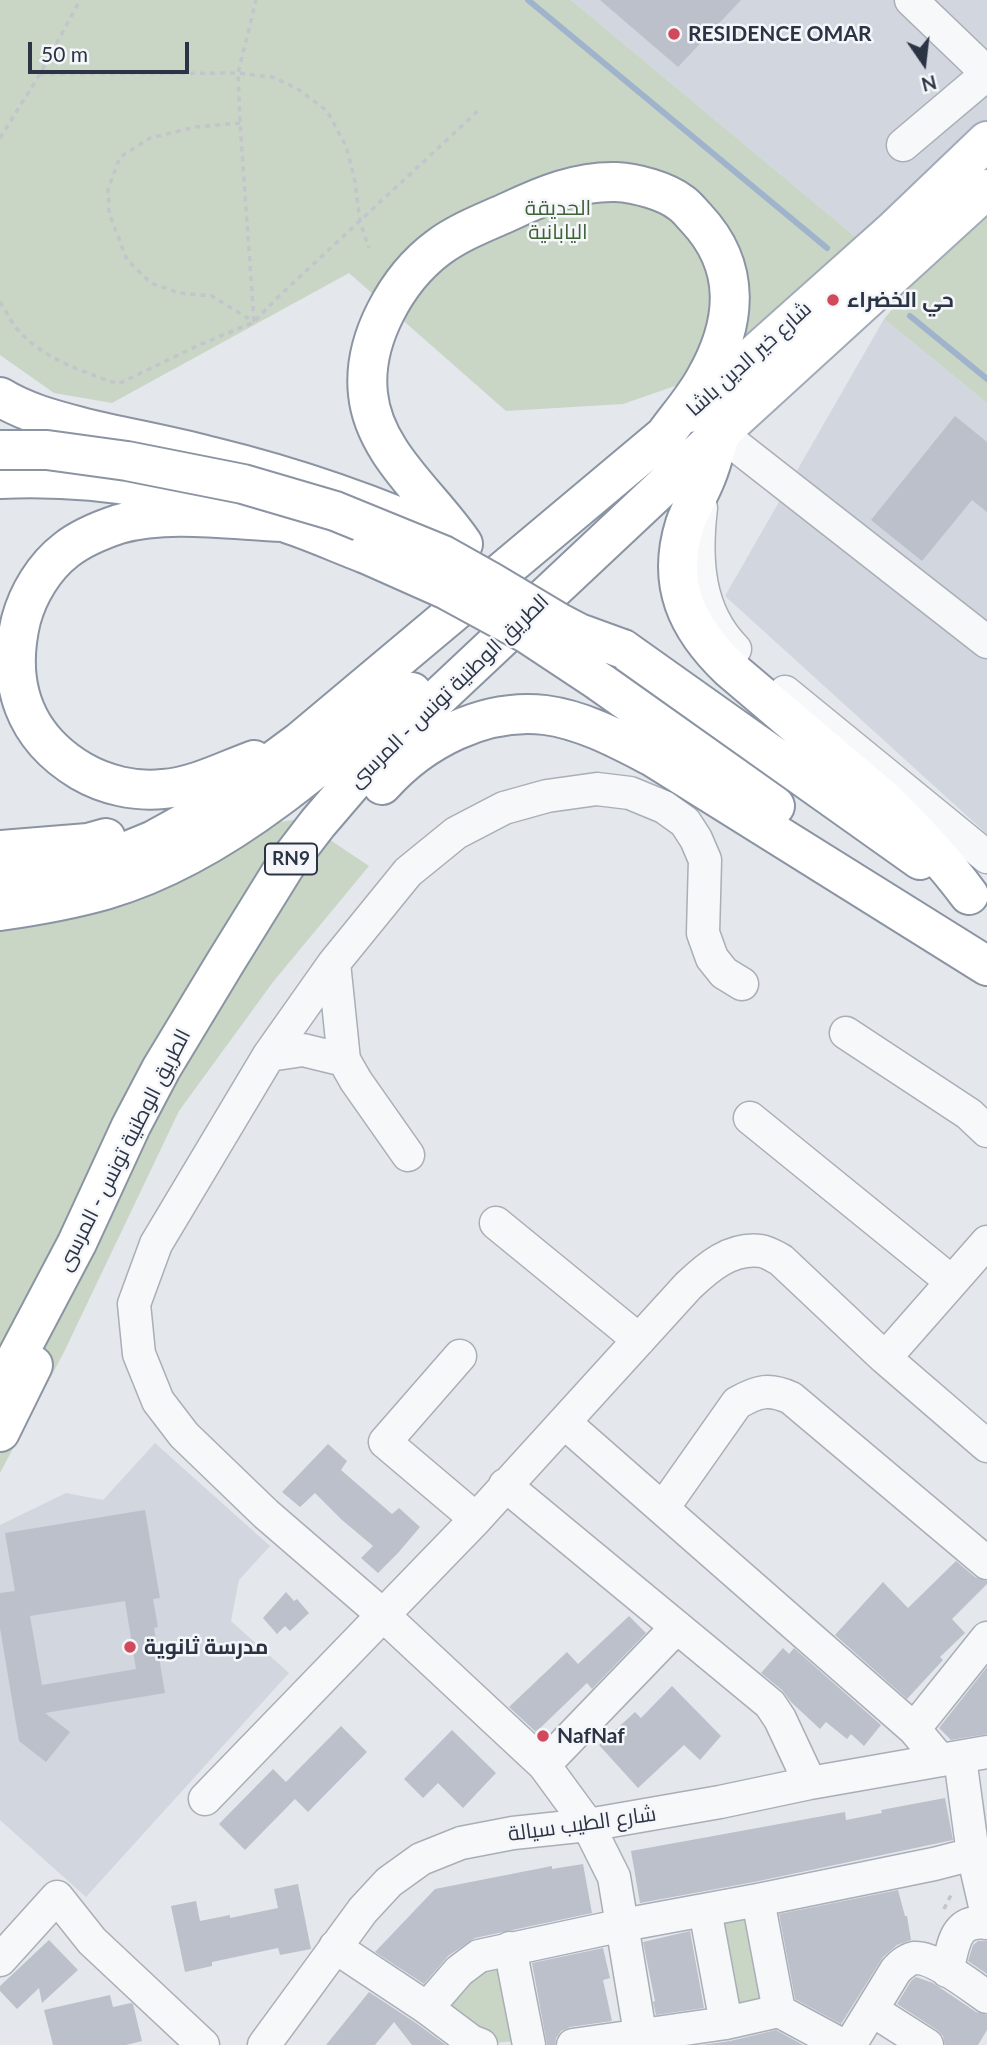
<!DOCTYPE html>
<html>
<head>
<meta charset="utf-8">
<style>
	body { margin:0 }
	#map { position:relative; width:987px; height:2045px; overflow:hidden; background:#e4e7ec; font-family:Lato,sans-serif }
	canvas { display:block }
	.north { position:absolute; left:889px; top:28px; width:70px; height:70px; -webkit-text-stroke:5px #f4f6f9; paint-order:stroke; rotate:166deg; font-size:19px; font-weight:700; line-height:28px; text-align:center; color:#2b3445 }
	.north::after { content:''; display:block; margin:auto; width:24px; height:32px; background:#2b3445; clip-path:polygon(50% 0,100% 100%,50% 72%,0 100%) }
	.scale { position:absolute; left:28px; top:42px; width:161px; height:32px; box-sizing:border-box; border:4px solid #2b3445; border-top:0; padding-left:9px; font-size:21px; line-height:24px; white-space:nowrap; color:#2b3445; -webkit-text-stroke:5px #f4f6f9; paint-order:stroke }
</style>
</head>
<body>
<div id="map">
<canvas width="987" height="2045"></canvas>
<div class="north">N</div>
<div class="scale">50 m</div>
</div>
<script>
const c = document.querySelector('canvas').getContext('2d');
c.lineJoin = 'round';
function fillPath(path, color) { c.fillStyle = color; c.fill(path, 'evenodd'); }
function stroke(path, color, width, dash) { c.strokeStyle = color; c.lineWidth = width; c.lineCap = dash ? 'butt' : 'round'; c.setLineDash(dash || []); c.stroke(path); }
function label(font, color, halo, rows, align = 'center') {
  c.font = font + ' Lato,Cairo,sans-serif'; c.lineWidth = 5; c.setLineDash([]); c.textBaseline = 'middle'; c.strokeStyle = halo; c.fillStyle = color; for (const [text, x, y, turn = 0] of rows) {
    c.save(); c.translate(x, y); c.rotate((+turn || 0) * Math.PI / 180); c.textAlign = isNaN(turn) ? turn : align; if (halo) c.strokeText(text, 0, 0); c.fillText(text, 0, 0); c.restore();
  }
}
fillPath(new Path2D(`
	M 571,0 L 987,0 L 987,217 L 915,282 L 864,244 Z
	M 884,319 L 987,403 L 987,834 L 725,596 Z
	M 155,1443 L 270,1546 L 239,1580 L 231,1621 L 289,1673 L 86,1897 L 0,1820 L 0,1525 L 66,1493 L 103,1500 Z`), '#d2d6de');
fillPath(new Path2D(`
	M 0,0 L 571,0 L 864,244 L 724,369 L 623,404 L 506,411 L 349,273 L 112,403 L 54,393 L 0,355 Z
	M 987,217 L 987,403 L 884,319 L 915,282 Z
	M 299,819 L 369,866 L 273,982 L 179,1111 L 64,1352 L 0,1473 L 0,867 Z
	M 761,1894 L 787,2026 L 723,2038 L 697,1906 Z
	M 507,1955 L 527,2040 L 493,2043 L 444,2013 L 471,1973 Z`), '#c9d6c5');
stroke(new Path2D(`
	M 528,0 L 827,248
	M 910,316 L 987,379`), '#9fb4cc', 6);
fillPath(new Path2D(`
	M 600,0 L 741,0 L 678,67 Z
	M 955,416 L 987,442 L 987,512 L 972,500 L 922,561 L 871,520 Z
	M 328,1444 L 347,1461 L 341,1470 L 392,1514 L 399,1508 L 420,1527 L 398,1553 L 378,1573 L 361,1558 L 373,1546 L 342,1520 L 315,1493 L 300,1507 L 282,1492 Z
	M 145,1510 L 160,1598 L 153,1599 L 158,1627 L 154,1628 L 165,1693 L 45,1713 L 70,1732 L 46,1762 L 19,1741 L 0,1628 L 0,1593 L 15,1591 L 5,1533 ZM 125,1601 L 136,1669 L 42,1685 L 30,1616 Z
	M 956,1561 L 975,1577 L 987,1581 L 987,1584 L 952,1619 L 965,1633 L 940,1657 L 943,1660 L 907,1699 L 835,1635 L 883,1582 L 908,1608 Z
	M 286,1592 L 294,1601 L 297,1599 L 309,1613 L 290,1631 L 285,1626 L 277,1634 L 263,1618 Z
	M 629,1616 L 646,1633 L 592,1689 L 587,1683 L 536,1732 L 509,1707 L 567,1652 L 578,1664 Z
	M 783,1648 L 789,1654 L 794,1648 L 881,1725 L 864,1746 L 851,1734 L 847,1739 L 826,1722 L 820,1729 L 791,1702 L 782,1690 L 761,1673 Z
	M 987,1667 L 987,1734 L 951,1740 L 939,1728 Z
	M 672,1686 L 721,1736 L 700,1760 L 684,1745 L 638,1788 L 599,1745 L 635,1712 L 641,1718 Z
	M 341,1726 L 367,1752 L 308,1812 L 295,1799 L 245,1850 L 219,1824 L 273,1769 L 286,1782 Z
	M 452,1730 L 496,1773 L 463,1808 L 438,1783 L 423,1798 L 404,1779 Z
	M 945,1798 L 953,1840 L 754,1882 L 640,1903 L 631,1851 L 845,1812 L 846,1820 L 882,1813 L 881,1810 Z
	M 583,1864 L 592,1913 L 475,1938 L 448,1956 L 424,1984 L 375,1952 L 435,1889 L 552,1866 L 552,1869 Z
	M 298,1884 L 311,1949 L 280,1955 L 278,1948 L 212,1962 L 212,1966 L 185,1972 L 171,1906 L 196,1901 L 200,1921 L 230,1915 L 230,1918 L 278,1908 L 274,1889 Z
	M 898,1890 L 905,1916 L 907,1916 L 911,1940 L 897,1945 L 883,1957 L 841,2024 L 795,1999 L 779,1914 Z
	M 690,1931 L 704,2008 L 656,2015 L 653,2002 L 655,2001 L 643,1942 Z
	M 49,1940 L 78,1970 L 42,2003 L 39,1988 L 17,2009 L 0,1991 L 0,1986 Z
	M 978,1941 L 987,1941 L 987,1974 L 968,1961 L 973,1945 Z
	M 603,1948 L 610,1978 L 603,1980 L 612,2021 L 570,2027 L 561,2031 L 556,2038 L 555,2045 L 547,2045 L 532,1963 Z
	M 916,1977 L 933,1983 L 976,2012 L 987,2015 L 987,2030 L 978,2045 L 945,2045 L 943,2036 L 937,2030 L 897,2004 L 911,1981 Z
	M 369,1992 L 416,2023 L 446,2045 L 412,2045 L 394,2022 L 375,2045 L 326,2045 Z
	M 110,1995 L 113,2007 L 131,2003 L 133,2004 L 142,2041 L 126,2045 L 53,2045 L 44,2010 Z
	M 776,2030 L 803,2045 L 702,2045 L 730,2041 Z`), '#bbc0ca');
const minor = new Path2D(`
	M 911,0 L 987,73
	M 903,145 L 987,74
	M 720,433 L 987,642
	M 701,508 C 695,558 697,611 735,649
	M 785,692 L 987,857
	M 846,1033 L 969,1114 L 987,1131
	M 269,1055 L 303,1050 L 344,1060 L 334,963
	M 344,1060 L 356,1081 L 408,1155
	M 750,1118 L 952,1282
	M 496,1223 L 639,1340
	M 460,1356 L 385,1442 L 476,1519
	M 885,1358 L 987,1242
	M 565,1423 L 914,1729 L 940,1760
	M 505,1485 L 770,1704 L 780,1719 L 810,1783
	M 663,1508 L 737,1403 C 758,1391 769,1388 791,1398 L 987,1563
	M 914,1729 L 987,1638
	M 960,1758 L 973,1854 L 987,1915
	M 544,1765 L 677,1627
	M 205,1799 L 476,1519 L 688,1286 C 708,1267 731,1247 761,1251 C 768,1252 775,1257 781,1260 L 885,1358 L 987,1446
	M 758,1900 L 779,2011
	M 705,1910 L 726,2023
	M 335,1947 L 427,2008 L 471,2041 L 481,2045
	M 510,1948 L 529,2045
	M 0,1960 L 57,1897 L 92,1941 L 203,2045
	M 947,1971 C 954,1946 953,1919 987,1923
	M 427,2008 L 459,1971 L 479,1956 L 623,1925 L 758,1900 L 934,1864 L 973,1854
	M 872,2010 L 927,2045
	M 264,2045 L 363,1910 L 389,1882 L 421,1859 L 461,1843 L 513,1833 L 588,1825 L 720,1802 L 810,1783 L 987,1752
	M 573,2045 L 726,2023 L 779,2011 L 842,2045
	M 642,2045 L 614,1877 L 588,1825 L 544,1765 L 383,1615 L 266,1514 L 184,1435 L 158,1401 L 139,1354 L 134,1304 L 156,1244 L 269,1055 L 334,963 L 408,872 L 456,833 L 504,808 L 547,796 L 597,789 L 630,793 L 664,807 L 685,822 L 696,839 L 705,860 L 703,933 L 712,958 L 724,973 L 742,984
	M 850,2045 L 896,1970 C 901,1965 906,1960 914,1958 C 933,1956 971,1986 987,1997`);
const major = new Path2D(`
	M 689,413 L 893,231 L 987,141
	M 720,433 L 987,189`);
const highway = new Path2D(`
	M 0,397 C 26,413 55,420 85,428 C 126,438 168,445 209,456 C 296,477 379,506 460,543
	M 719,439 C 714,452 711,467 705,480 C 699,495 690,509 685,524 C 666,584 687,628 730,669 L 883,799 C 914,829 943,860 969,895
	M 0,479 C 95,474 190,492 280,521 C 309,530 337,543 366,554
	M 623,649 L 920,860
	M 600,682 L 775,806
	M 254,760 C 224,771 194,787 163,789 C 135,792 105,785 81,771 C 24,737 6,683 21,620 C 28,594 44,567 66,550 C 81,538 101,530 119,524 C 167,510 233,520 283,522
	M 382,785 C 422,740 484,708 545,715 C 583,720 618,739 651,756 L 987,966
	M 0,850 L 88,843 L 106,838
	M 0,883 L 35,878 L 98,863 L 154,840 L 203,813 L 299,742 L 665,435 C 678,417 694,399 705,379 C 737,323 742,267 696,218 C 691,213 687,207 681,203 C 666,191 636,183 616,182 C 578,181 544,195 510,211 C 486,222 461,231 439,247 C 397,278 362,340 368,394 C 374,454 431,496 463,544
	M 0,911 C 35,906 70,900 105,890 C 167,872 227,836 278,798 C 324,764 366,726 412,692
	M 0,1389 L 77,1243 L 131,1126 L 161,1069 L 225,963 L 285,866 L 318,823 L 354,781 L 392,741 L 720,433
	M 0,1432 L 33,1365`);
stroke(minor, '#a9aeb7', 35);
stroke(major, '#a3abb8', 42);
stroke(highway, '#8b94a3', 42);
stroke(new Path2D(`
	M 40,74 L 238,73 L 272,77 L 298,89 L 327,111 L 346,146 L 355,181 L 360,222 L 369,248
	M 240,123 L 195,127 L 150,138 L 120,157 L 108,189 L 109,213 L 127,260 L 151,283 L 179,293 L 212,296 L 254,322
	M 0,138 L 40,74 L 80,0
	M 0,302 C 6,311 11,322 18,330 C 45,360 82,371 118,384 L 197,346 L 254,322 L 277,298 L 480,109
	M 254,321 L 240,123 L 238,73 L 256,0
	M 944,1909 L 953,1891`), '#c2c5cb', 3.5, [5, 5]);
stroke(minor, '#f7f8fa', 32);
stroke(major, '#fff', 38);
stroke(highway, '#fff', 38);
const highwayBridge = new Path2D(`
	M 0,450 L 47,450 L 127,461 L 243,484 L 335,511 L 443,555 L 491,582 L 558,622 L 579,633 L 623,649
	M 366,554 L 447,590 L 526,633 L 600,682`);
stroke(highwayBridge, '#8b94a3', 42, []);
stroke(highwayBridge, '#fff', 38);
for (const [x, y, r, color] of [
	[674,34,7,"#d1495b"],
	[833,300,7,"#d1495b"],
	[130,1647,7,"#d1495b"],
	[543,1736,7,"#d1495b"]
]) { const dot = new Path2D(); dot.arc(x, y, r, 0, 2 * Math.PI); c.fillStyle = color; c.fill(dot); stroke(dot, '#f4f6f9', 2.5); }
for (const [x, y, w] of [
	[291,859,52]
]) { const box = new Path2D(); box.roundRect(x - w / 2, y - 15.5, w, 31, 5); c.fillStyle = '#f4f6f9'; c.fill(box); stroke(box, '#2b3445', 2); }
label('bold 19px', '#2b3445', null, [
	["RN9",291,859]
]);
label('bold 21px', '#2b3445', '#f4f6f9', [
	["RESIDENCE OMAR",688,34],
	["حي الخضراء",847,300],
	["مدرسة ثانوية",144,1647],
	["NafNaf",557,1736]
], 'left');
label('21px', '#3f6138', '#f4f6f9', [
	["الحديقة",558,208],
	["اليابانية",558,232]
]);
label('21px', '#2b3445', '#f4f6f9', [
	["شارع خير الدين باشا",749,359,-42],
	["الطريق الوطنية تونس - المرسى",449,691,-44],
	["الطريق الوطنية تونس - المرسى",124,1150,-63],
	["شارع الطيب سيالة",582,1824,-8]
]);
</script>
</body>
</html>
